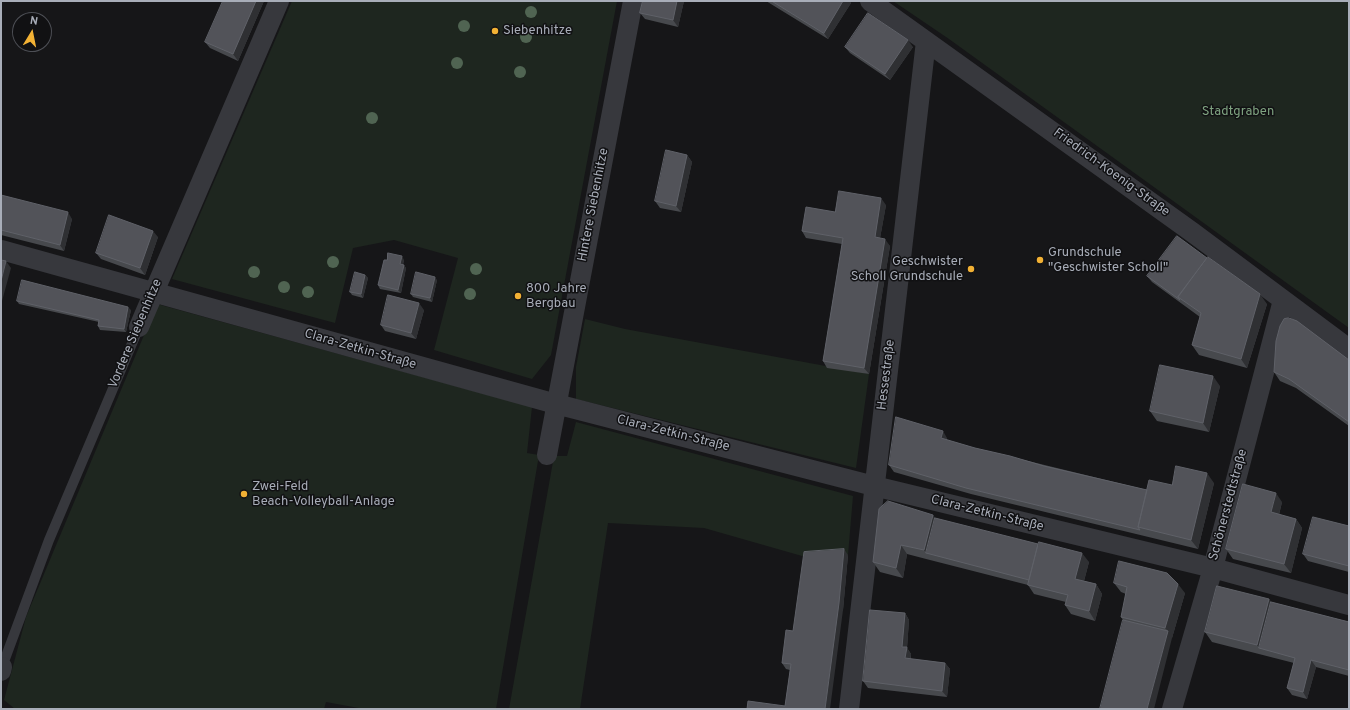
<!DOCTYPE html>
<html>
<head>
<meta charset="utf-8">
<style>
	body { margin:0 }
	#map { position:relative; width:1350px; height:710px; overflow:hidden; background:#161618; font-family:Overpass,sans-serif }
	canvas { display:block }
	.frame { position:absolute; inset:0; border:2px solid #a8adb8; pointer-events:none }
	.north { position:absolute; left:12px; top:12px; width:40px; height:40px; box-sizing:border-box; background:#111113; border:1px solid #4d4f55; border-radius:50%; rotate:10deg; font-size:11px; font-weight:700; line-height:16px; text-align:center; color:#a8adb8 }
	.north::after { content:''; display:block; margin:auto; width:14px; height:18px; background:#f2b134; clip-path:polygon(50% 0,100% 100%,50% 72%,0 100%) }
</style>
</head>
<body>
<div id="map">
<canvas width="1350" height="710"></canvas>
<div class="frame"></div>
<div class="north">N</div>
</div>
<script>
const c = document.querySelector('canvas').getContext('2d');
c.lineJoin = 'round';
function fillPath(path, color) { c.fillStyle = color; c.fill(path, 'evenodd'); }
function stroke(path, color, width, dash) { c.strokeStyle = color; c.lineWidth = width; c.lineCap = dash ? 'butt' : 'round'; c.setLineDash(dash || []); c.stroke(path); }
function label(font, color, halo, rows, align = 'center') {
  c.font = font + ' Overpass,sans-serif'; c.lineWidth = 3; c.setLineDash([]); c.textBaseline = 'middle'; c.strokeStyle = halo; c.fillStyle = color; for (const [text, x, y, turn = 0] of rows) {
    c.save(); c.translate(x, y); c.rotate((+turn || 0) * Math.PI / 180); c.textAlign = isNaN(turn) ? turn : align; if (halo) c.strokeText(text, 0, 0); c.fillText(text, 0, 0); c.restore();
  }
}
fillPath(new Path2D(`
	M 292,1 L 617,1 L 551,355 L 532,379 L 434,350 L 458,258 L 394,240 L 353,248 L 335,323 L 172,279 Z
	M 893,1 L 1349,1 L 1349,328 L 949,39 Z
	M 157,304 L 532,407 L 527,453 L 539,455 L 496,709 L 364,709 L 326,702 L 324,709 L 15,709 L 4,700 L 26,617 Z
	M 585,319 L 625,329 L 869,374 L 856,468 L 576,399 L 576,367 Z
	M 576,422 L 853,496 L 848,555 L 809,558 L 704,528 L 608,523 L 580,709 L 509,709 L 554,456 L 567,456 Z`), '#1e261f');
stroke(new Path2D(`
	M 2,667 L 49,540 L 139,327`), '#37383d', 10);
stroke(new Path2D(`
	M 870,1 L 1192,232 L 1349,349
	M 1,250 L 556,404 L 874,486 L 1213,568 L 1349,605
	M 139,327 L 279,1
	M 547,455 L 633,1
	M 1,671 L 2,667
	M 849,709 L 926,41
	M 1172,709 L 1213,568 L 1283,300`), '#37383d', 20);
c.fillStyle = '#506452';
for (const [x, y] of [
	[531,12],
	[464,26],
	[526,37],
	[457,63],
	[520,72],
	[372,118],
	[333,262],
	[476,269],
	[254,272],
	[284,287],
	[308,292],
	[470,294]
]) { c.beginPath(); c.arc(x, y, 6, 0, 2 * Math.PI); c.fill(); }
fillPath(new Path2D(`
	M 223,1 L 264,1 L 238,61 L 210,48 L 205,42 Z
	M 643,1 L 684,1 L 678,27 L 645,19 L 640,13 Z
	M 766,1 L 849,1 L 851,3 L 828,39 Z
	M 845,47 L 913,47 L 890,80 L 850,53 Z
	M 687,155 L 692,162 L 681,212 L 660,208 L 655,201 Z
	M 1,195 L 72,219 L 64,251 L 1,235 Z
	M 886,205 L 880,238 L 890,246 L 869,374 L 827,368 L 823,361 L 842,244 L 806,238 L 802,231 L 835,212 Z
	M 158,237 L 145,275 L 101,259 L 96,253 Z
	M 387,260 L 404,260 L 403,265 L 406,268 L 401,293 L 380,289 L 378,285 Z
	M 365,275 L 368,278 L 363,298 L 352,295 L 350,292 Z
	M 1147,276 L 1267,304 L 1247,368 L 1199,355 L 1192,345 L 1200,317 L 1152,282 Z
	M 437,280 L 432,302 L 413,297 L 411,294 Z
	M 17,301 L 131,310 L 126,332 L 100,330 L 98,326 L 99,322 L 19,304 Z
	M 424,310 L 416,339 L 385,331 L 381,325 Z
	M 1349,360 L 1349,426 L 1296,388 L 1280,381 L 1274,372 Z
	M 1220,386 L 1209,432 L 1157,421 L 1150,411 Z
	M 947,438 L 947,440 L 975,448 L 1147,490 L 1172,485 L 1214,483 L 1198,549 L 971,494 L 894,472 L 889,465 Z
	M 1282,502 L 1279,515 L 1296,519 L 1302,528 L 1291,573 L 1233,559 L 1226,549 Z
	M 933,515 L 935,518 L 1089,562 L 1084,581 L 1096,584 L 1102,594 L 1095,621 L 1071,614 L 1065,605 L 1066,602 L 1034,594 L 1028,585 L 930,560 L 907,554 L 903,578 L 880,572 L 873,562 Z
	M 1349,526 L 1349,572 L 1308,561 L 1303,554 Z
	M 848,555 L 843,610 L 785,706 L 790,670 L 786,669 L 782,663 L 793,631 Z
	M 1114,583 L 1185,593 L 1172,638 L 1123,620 L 1121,617 L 1126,594 L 1121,592 Z
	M 1269,599 L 1271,602 L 1349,622 L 1349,676 L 1316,667 L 1307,699 L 1292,695 L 1287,688 L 1294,663 L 1212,642 L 1205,632 Z
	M 905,613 L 909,620 L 907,648 L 911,654 L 911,659 L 945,663 L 950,669 L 947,697 L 868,688 L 863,681 Z`), '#47494d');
fillPath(new Path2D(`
	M 256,1 L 264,1 L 238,61 L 233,54 Z
	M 677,1 L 684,1 L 678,27 L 673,20 Z
	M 843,1 L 849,1 L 851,3 L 828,39 L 824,33 Z
	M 908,40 L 913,47 L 890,80 L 885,74 Z
	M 687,155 L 692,162 L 681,212 L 676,206 Z
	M 881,198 L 886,205 L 879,244 L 875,237 Z
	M 68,212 L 72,219 L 64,251 L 60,245 Z
	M 153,231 L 158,237 L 145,275 L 140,268 Z
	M 885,239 L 890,246 L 869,374 L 864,368 Z
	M 402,256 L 404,260 L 402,267 L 400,264 Z
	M 6,261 L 11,268 L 2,301 L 1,299 L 1,281 Z
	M 404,265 L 406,268 L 401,293 L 398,290 Z
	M 365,275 L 368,278 L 363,298 L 361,294 Z
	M 435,277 L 437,280 L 432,302 L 430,298 Z
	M 1260,294 L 1267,304 L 1247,368 L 1241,359 Z
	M 419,303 L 424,310 L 416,339 L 411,333 Z
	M 128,307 L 131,310 L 126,332 L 124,329 Z
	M 1213,376 L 1220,386 L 1209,432 L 1203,423 Z
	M 943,431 L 947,438 L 946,445 L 941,438 Z
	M 1207,473 L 1214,483 L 1198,549 L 1191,540 Z
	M 1276,493 L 1282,502 L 1277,522 L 1271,512 Z
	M 933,515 L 940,524 L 926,553 L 924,550 Z
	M 1296,519 L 1302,528 L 1291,573 L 1284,564 Z
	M 901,545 L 907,554 L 903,578 L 896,568 Z
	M 844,549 L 848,555 L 843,610 L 830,709 L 825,709 Z
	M 1082,553 L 1089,562 L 1082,588 L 1075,579 Z
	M 1096,584 L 1102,594 L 1095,621 L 1089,611 Z
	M 1178,584 L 1185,593 L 1172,638 L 1154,709 L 1147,709 L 1168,631 L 1165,628 Z
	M 1269,599 L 1276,608 L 1259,648 L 1257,645 Z
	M 905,613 L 909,620 L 907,648 L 911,654 L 910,665 L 905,658 L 902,647 Z
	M 1311,660 L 1316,667 L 1307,699 L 1303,692 Z
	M 945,663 L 950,669 L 947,697 L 942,691 Z`), '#2f3033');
const building = new Path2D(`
	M 223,1 L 256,1 L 233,54 L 205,42 Z
	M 643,1 L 677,1 L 673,20 L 640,13 Z
	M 772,1 L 843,1 L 824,33 Z
	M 868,13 L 908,40 L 885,74 L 845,47 Z
	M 666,150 L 687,155 L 676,206 L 655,201 Z
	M 839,191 L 881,198 L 875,237 L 885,239 L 864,368 L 823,361 L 843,238 L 802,231 L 806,207 L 835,212 Z
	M 1,195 L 68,212 L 60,245 L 1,230 Z
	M 109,215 L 153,231 L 140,268 L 96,253 Z
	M 1177,236 L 1207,258 L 1178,297 L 1180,300 L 1147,276 Z
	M 388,253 L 402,256 L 400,264 L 404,265 L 398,290 L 378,285 L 384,260 L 387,260 Z
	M 1208,257 L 1260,294 L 1241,359 L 1192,345 L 1201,313 L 1178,297 Z
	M 1,260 L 6,261 L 1,281 Z
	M 355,272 L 365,275 L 361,294 L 350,292 Z
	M 416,272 L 435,277 L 430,298 L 411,294 Z
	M 22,280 L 128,307 L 124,329 L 98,326 L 99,320 L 17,301 Z
	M 388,295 L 419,303 L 411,333 L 381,325 Z
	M 1289,318 L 1297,321 L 1349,360 L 1349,422 L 1289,379 L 1274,372 L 1276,341 L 1280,326 L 1284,319 Z
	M 1160,365 L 1213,376 L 1203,423 L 1150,411 Z
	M 896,417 L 943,431 L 941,438 L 975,448 L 1010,456 L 1044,466 L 1147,490 L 1138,527 L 1140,530 L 966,488 L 889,465 Z
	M 1176,466 L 1207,473 L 1191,540 L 1138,527 L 1149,480 L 1172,485 Z
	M 1243,484 L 1276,493 L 1271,512 L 1296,519 L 1284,564 L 1226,549 Z
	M 888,501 L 933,515 L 924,550 L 901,545 L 896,568 L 873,562 L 879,509 Z
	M 1313,517 L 1349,526 L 1349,566 L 1303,554 Z
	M 935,518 L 1038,544 L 1029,580 L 926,553 Z
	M 1039,542 L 1082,553 L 1075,579 L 1096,584 L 1089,611 L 1065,605 L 1068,595 L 1028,585 Z
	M 844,549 L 839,603 L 825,709 L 747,709 L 748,701 L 785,706 L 791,664 L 782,663 L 786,630 L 793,631 L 804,552 Z
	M 1119,561 L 1167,573 L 1178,584 L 1165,628 L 1121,617 L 1127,587 L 1114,583 Z
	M 1217,586 L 1269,599 L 1257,645 L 1205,632 Z
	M 1271,602 L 1349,622 L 1349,670 L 1311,660 L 1303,692 L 1287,688 L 1295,658 L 1259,648 Z
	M 870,610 L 905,613 L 902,647 L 907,647 L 905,658 L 945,663 L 942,691 L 863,681 Z
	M 1123,620 L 1168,631 L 1147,709 L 1100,709 Z`);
fillPath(building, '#525359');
stroke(building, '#5f6168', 1);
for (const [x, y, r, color] of [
	[495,31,4,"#f2b134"],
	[1040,260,4,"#f2b134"],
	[971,269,4,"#f2b134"],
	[518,296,4,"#f2b134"],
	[244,494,4,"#f2b134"]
]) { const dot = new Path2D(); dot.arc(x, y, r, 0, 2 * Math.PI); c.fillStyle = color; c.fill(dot); stroke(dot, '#111113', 1.5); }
label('13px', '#a8adb8', '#111113', [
	["Siebenhitze",503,31],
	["Grundschule",1048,253],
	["\"Geschwister Scholl\"",1048,268],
	["Geschwister",963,262,"right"],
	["Scholl Grundschule",963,277,"right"],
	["800 Jahre",526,289],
	["Bergbau",526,304],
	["Zwei-Feld",252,487],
	["Beach-Volleyball-Anlage",252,502]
], 'left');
label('13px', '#7fa381', '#111113', [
	["Stadtgraben",1238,112]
]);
label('13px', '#a8adb8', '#111113', [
	["Friedrich-Koenig-Straße",1111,173,36],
	["Hintere Siebenhitze",594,205,-79],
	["Vordere Siebenhitze",136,334,-67],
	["Clara-Zetkin-Straße",360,350,16],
	["Hessestraße",887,375,-83],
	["Clara-Zetkin-Straße",673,434,14],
	["Schönerstedtstraße",1229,505,-75],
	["Clara-Zetkin-Straße",987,514,14]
]);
</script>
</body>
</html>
